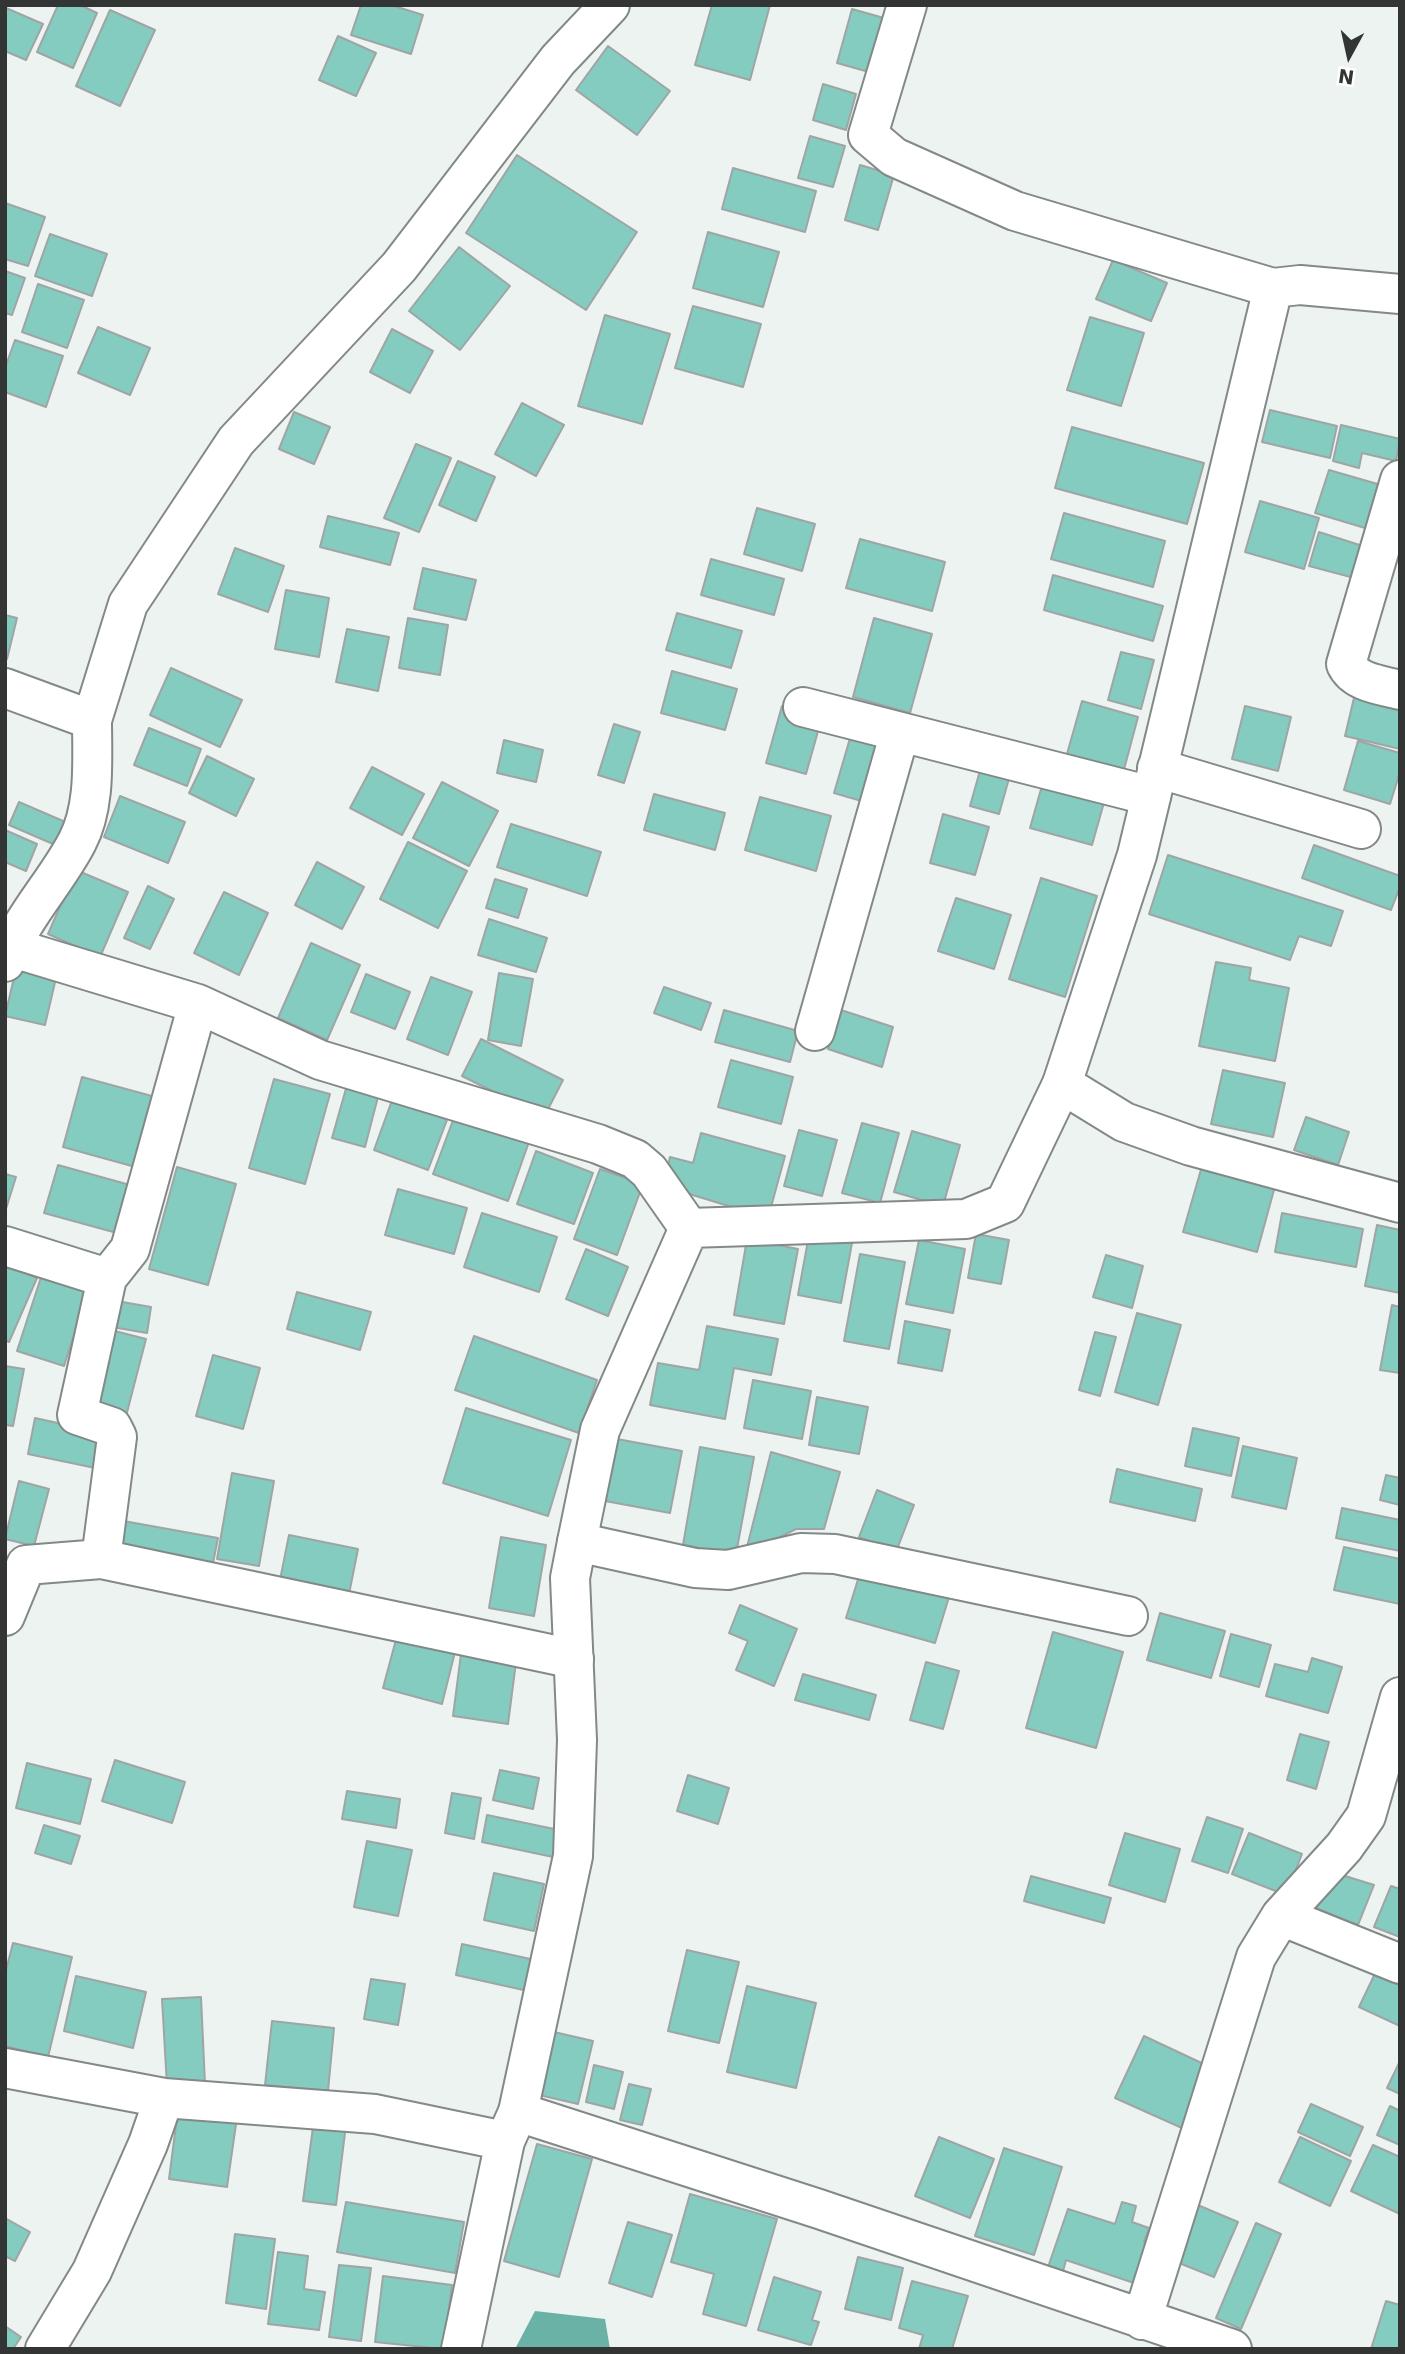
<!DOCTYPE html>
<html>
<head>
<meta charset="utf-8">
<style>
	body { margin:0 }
	#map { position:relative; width:1405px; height:2354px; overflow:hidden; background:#ecf3f1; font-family:"DejaVu Sans",sans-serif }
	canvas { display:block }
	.frame { position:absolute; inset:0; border:7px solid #323534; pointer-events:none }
	.north { position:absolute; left:1314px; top:21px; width:70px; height:70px; -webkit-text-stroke:5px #fff; paint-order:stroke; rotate:188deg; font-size:19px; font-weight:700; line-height:28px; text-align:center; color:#323534 }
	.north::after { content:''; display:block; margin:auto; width:24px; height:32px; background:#323534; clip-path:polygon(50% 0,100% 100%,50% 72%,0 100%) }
</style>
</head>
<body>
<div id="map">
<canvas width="1405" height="2354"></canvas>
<div class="frame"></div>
<div class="north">N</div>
</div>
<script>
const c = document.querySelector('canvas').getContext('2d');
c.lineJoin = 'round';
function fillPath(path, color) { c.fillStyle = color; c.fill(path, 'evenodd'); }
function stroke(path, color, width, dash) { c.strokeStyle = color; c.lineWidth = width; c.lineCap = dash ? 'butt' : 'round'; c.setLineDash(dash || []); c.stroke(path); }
fillPath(new Path2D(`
	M 535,2311 L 605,2319 L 610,2349 L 515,2349 Z`), '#6ab1a6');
const building = new Path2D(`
	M 58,5 L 80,5 L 97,13 L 73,68 L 37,52 Z
	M 361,5 L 391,5 L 423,15 L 411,54 L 351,35 Z
	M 712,5 L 770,5 L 750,80 L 695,65 Z
	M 6,8 L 43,24 L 26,60 L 5,51 Z
	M 852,9 L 884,18 L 869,72 L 837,63 Z
	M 110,10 L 155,30 L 120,106 L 76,86 Z
	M 338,36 L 376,53 L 356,96 L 319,80 Z
	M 608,46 L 670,91 L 637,135 L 576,90 Z
	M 823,84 L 856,94 L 846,130 L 813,120 Z
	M 810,136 L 845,146 L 833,187 L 798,178 Z
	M 517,155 L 637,232 L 586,310 L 466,233 Z
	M 860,165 L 894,175 L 878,230 L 845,220 Z
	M 733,168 L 816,191 L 805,232 L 722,209 Z
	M 5,203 L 45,217 L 28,266 L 5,259 Z
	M 708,232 L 779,252 L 763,307 L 693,288 Z
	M 50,234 L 107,254 L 92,296 L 35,276 Z
	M 459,247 L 510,286 L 460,350 L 409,311 Z
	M 1113,260 L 1167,283 L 1151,321 L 1096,299 Z
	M 5,271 L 25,278 L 12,315 L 5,313 Z
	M 38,284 L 84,300 L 67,348 L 22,332 Z
	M 693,306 L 761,324 L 743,387 L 675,368 Z
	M 605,315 L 670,334 L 642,424 L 578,406 Z
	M 1090,317 L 1144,333 L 1121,406 L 1067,390 Z
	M 98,327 L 150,348 L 130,395 L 78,373 Z
	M 392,329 L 433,351 L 410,393 L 370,372 Z
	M 15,340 L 63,356 L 46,407 L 5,392 L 5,368 Z
	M 522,403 L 564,425 L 536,476 L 495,454 Z
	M 1270,410 L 1337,426 L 1330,458 L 1262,442 Z
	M 294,412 L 330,427 L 314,464 L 279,449 Z
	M 1341,425 L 1400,439 L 1396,461 L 1362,453 L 1359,468 L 1333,461 Z
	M 1072,427 L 1204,463 L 1187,524 L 1055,488 Z
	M 416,444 L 451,458 L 419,532 L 384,518 Z
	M 458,461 L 495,477 L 476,521 L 439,505 Z
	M 1329,470 L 1388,487 L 1375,531 L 1315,513 Z
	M 1260,501 L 1319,518 L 1304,569 L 1245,552 Z
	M 757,508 L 815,524 L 802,571 L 744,554 Z
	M 1064,513 L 1165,541 L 1153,587 L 1051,559 Z
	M 328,516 L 399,533 L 390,565 L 320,547 Z
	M 1319,532 L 1369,548 L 1362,580 L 1309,566 Z
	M 860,539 L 945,562 L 932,611 L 846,588 Z
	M 235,548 L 284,566 L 268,612 L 218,594 Z
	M 711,559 L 784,579 L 774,615 L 701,595 Z
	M 423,568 L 476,580 L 466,620 L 414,609 Z
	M 1053,575 L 1163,606 L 1153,641 L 1044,610 Z
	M 286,590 L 329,598 L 319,657 L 275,649 Z
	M 677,613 L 742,631 L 731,668 L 666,650 Z
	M 5,615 L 17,618 L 7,659 L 5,659 Z
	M 408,618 L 448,625 L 440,675 L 399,668 Z
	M 874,618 L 932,634 L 910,713 L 853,697 Z
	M 347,629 L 389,637 L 378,691 L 336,682 Z
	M 1121,652 L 1154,660 L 1141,709 L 1108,700 Z
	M 171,668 L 242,700 L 220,747 L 150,715 Z
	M 672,671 L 737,689 L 725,730 L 661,713 Z
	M 1357,685 L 1400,695 L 1400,749 L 1345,736 Z
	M 1082,701 L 1138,717 L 1122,777 L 1065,761 Z
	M 782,706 L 822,717 L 806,774 L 766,763 Z
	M 1245,706 L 1291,717 L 1278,771 L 1232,759 Z
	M 614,724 L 640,732 L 624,783 L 598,775 Z
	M 149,728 L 201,749 L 187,786 L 134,765 Z
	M 853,728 L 883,736 L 865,802 L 834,793 Z
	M 504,740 L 543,750 L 536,782 L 497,773 Z
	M 1358,741 L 1400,753 L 1400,772 L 1390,804 L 1344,790 Z
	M 207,756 L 254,779 L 236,816 L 189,793 Z
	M 983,760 L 1012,768 L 999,814 L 970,806 Z
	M 372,767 L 424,794 L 402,835 L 350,808 Z
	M 1045,775 L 1107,792 L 1092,845 L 1030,828 Z
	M 442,782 L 498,811 L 469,866 L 413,838 Z
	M 654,794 L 725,813 L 715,850 L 644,830 Z
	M 120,796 L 185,822 L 168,863 L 104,837 Z
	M 760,797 L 831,816 L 816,871 L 745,850 Z
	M 19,802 L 70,824 L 60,847 L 9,825 Z
	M 943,814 L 989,827 L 975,875 L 930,863 Z
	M 511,824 L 601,852 L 587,896 L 497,867 Z
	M 5,830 L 37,844 L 26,871 L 5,862 Z
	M 408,842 L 467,871 L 438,928 L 380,899 Z
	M 1314,845 L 1400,876 L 1400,887 L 1391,910 L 1302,878 Z
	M 1168,855 L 1343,911 L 1331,946 L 1299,936 L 1290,960 L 1149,914 Z
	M 317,862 L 364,887 L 342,929 L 295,905 Z
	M 76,870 L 128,892 L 100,957 L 48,934 Z
	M 1041,878 L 1097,896 L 1065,997 L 1009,979 Z
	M 495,879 L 527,889 L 518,918 L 486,908 Z
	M 148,886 L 174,899 L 150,949 L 124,938 Z
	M 224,892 L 268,913 L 239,975 L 194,953 Z
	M 956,898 L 1011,915 L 994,969 L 938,951 Z
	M 489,919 L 547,938 L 536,972 L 478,955 Z
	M 311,943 L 360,965 L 327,1040 L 278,1018 Z
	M 1216,962 L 1251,968 L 1249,980 L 1289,988 L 1275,1061 L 1199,1046 Z
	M 16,969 L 56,978 L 45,1025 L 5,1016 Z
	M 499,973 L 533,979 L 521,1046 L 488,1040 Z
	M 366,974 L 410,992 L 395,1029 L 351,1012 Z
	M 431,977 L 472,992 L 448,1055 L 407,1039 Z
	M 664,987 L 711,1003 L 701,1030 L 654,1013 Z
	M 724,1010 L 798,1031 L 790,1062 L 715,1042 Z
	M 841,1010 L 893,1027 L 882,1067 L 828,1049 Z
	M 481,1039 L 563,1080 L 544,1117 L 462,1076 Z
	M 731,1060 L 793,1077 L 781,1124 L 718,1107 Z
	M 1223,1070 L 1285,1083 L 1273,1137 L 1211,1124 Z
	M 82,1077 L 159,1098 L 139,1168 L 63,1147 Z
	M 274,1079 L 330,1094 L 305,1184 L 249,1168 Z
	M 347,1085 L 379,1093 L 365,1147 L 332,1138 Z
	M 395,1092 L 450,1112 L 428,1170 L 374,1150 Z
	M 455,1115 L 529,1142 L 508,1201 L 433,1174 Z
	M 1306,1117 L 1349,1132 L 1338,1165 L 1294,1150 Z
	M 862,1123 L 899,1133 L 880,1203 L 842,1193 Z
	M 799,1130 L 837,1140 L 822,1196 L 784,1186 Z
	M 912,1131 L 960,1145 L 943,1206 L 894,1192 Z
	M 701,1133 L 785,1156 L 768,1218 L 663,1186 L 670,1157 L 693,1163 Z
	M 536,1151 L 593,1173 L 574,1224 L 517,1204 Z
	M 1204,1159 L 1277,1179 L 1257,1252 L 1183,1232 Z
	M 58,1165 L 130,1185 L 117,1233 L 44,1213 Z
	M 177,1167 L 236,1184 L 208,1285 L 149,1269 Z
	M 600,1169 L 643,1184 L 617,1255 L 574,1239 Z
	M 5,1174 L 16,1177 L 5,1212 Z
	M 398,1189 L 467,1208 L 454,1254 L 385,1235 Z
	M 482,1213 L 557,1237 L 539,1292 L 464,1267 Z
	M 1282,1213 L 1363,1229 L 1356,1267 L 1275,1252 Z
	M 1377,1225 L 1400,1230 L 1400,1293 L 1365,1286 Z
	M 976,1234 L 1009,1240 L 1001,1284 L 968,1278 Z
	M 809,1235 L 852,1243 L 841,1303 L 798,1295 Z
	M 747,1239 L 798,1249 L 784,1324 L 734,1315 Z
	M 919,1240 L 965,1249 L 953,1313 L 906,1304 Z
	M 586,1249 L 628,1267 L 608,1316 L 566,1299 Z
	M 860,1254 L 905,1262 L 889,1349 L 844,1341 Z
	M 1106,1255 L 1143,1266 L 1132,1308 L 1093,1297 Z
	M 5,1264 L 37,1278 L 9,1342 L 5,1340 Z
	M 45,1265 L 92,1279 L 64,1366 L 17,1351 Z
	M 297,1292 L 371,1312 L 360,1350 L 287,1329 Z
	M 111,1300 L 151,1307 L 147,1333 L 106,1326 Z
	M 1392,1305 L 1400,1307 L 1400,1373 L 1380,1370 Z
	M 1137,1313 L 1181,1325 L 1158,1405 L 1115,1392 Z
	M 905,1321 L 950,1330 L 942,1371 L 898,1363 Z
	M 707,1326 L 778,1339 L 771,1375 L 734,1368 L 725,1419 L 650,1405 L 658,1363 L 699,1370 Z
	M 107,1329 L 146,1339 L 124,1424 L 86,1415 Z
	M 1095,1332 L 1116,1337 L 1100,1396 L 1079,1390 Z
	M 474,1336 L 597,1380 L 579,1433 L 455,1390 Z
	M 213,1355 L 260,1368 L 243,1429 L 196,1416 Z
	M 5,1366 L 24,1369 L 13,1426 L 5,1425 Z
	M 753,1380 L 811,1391 L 802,1439 L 744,1428 Z
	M 817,1397 L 868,1407 L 859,1454 L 809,1445 Z
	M 466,1408 L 571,1440 L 548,1516 L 443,1483 Z
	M 35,1418 L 108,1434 L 100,1469 L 28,1454 Z
	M 1193,1428 L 1239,1438 L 1231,1476 L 1185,1466 Z
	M 617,1439 L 682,1451 L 670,1513 L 605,1501 Z
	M 1243,1446 L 1297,1458 L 1286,1509 L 1232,1497 Z
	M 700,1447 L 754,1457 L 736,1554 L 683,1545 Z
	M 771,1452 L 840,1472 L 824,1529 L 796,1529 L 745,1555 Z
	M 1117,1469 L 1202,1489 L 1195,1521 L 1110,1502 Z
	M 232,1473 L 274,1481 L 259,1566 L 217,1559 Z
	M 1386,1475 L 1400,1478 L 1400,1505 L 1380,1500 Z
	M 19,1481 L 49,1489 L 34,1546 L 5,1539 Z
	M 877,1490 L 914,1505 L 896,1552 L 859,1537 Z
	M 1342,1508 L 1400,1520 L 1400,1551 L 1336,1538 Z
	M 118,1520 L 218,1538 L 211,1573 L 111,1555 Z
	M 289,1535 L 358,1549 L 348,1599 L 279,1585 Z
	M 501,1537 L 546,1545 L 534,1616 L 489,1608 Z
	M 1344,1547 L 1400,1559 L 1400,1604 L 1334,1590 Z
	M 860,1573 L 949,1597 L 935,1643 L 846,1618 Z
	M 740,1605 L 797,1629 L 774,1686 L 736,1670 L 748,1641 L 729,1633 Z
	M 1160,1613 L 1225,1631 L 1211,1678 L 1147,1660 Z
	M 398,1632 L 456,1648 L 442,1704 L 383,1688 Z
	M 1053,1632 L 1123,1652 L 1096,1748 L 1026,1728 Z
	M 1231,1634 L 1271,1645 L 1259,1687 L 1220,1676 Z
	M 461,1654 L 516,1662 L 508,1724 L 453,1716 Z
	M 1312,1658 L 1342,1667 L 1328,1713 L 1266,1696 L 1275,1664 L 1308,1672 Z
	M 926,1662 L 959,1671 L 943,1729 L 910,1720 Z
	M 803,1674 L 876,1695 L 869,1720 L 795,1700 Z
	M 1300,1734 L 1329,1742 L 1316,1789 L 1287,1780 Z
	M 115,1760 L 185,1782 L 172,1823 L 102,1801 Z
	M 27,1763 L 91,1779 L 80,1824 L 16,1808 Z
	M 500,1770 L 539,1778 L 533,1809 L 493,1800 Z
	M 688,1775 L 729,1788 L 718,1824 L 677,1811 Z
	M 347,1791 L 400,1799 L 396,1828 L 342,1819 Z
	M 452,1793 L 481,1798 L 474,1839 L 445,1833 Z
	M 487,1815 L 559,1830 L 553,1857 L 482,1842 Z
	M 1207,1817 L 1243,1829 L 1228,1873 L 1192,1861 Z
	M 44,1825 L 80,1836 L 71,1864 L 35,1853 Z
	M 1125,1833 L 1180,1849 L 1165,1902 L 1109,1885 Z
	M 1249,1833 L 1302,1854 L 1286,1895 L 1232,1874 Z
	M 367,1841 L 412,1850 L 398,1916 L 354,1907 Z
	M 1329,1871 L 1374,1885 L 1358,1925 L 1303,1903 Z
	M 494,1873 L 544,1884 L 534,1931 L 484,1920 Z
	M 1031,1876 L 1111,1898 L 1104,1923 L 1024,1901 Z
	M 1391,1886 L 1400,1889 L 1400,1937 L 1374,1927 Z
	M 13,1943 L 72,1957 L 48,2057 L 5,2046 L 5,1974 Z
	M 462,1944 L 535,1960 L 528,1991 L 456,1975 Z
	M 687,1950 L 739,1962 L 719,2043 L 668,2031 Z
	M 1381,1961 L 1400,1969 L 1400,2026 L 1359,2007 Z
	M 76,1976 L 146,1992 L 133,2048 L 64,2031 Z
	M 371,1979 L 405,1984 L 398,2025 L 364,2019 Z
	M 747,1986 L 816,2003 L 796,2088 L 727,2072 Z
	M 201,1997 L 205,2084 L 167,2086 L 162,1999 Z
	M 272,2021 L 334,2028 L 328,2091 L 265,2085 Z
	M 554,2032 L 593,2041 L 578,2104 L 539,2095 Z
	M 1144,2036 L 1210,2067 L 1182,2128 L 1115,2098 Z
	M 1400,2061 L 1400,2094 L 1387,2088 Z
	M 594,2065 L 623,2072 L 614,2109 L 586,2102 Z
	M 629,2084 L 651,2089 L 642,2125 L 620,2120 Z
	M 1311,2104 L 1363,2127 L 1350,2156 L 1298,2132 Z
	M 1390,2106 L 1400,2111 L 1400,2145 L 1377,2135 Z
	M 178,2110 L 237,2117 L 227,2187 L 169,2179 Z
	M 314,2120 L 346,2125 L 336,2205 L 303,2201 Z
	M 939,2137 L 994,2159 L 970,2218 L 915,2196 Z
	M 1300,2137 L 1351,2161 L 1330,2206 L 1279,2182 Z
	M 537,2144 L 592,2159 L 559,2277 L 504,2261 Z
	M 1373,2145 L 1400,2157 L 1400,2214 L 1351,2191 Z
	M 1004,2148 L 1062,2167 L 1034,2255 L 975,2236 Z
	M 690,2194 L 777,2219 L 746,2326 L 703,2314 L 714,2274 L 671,2262 Z
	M 346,2202 L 464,2222 L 455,2273 L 337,2252 Z
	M 1122,2202 L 1136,2206 L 1132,2222 L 1149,2228 L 1144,2242 L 1159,2248 L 1134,2283 L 1066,2260 L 1062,2275 L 1047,2270 L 1068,2209 L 1115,2224 Z
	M 1193,2203 L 1238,2222 L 1214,2277 L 1169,2259 Z
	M 5,2218 L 30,2232 L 15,2261 L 5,2256 Z
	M 628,2222 L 672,2235 L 652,2297 L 609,2283 Z
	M 1256,2223 L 1281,2234 L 1241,2329 L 1216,2318 Z
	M 235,2234 L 275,2239 L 266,2309 L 226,2303 Z
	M 278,2252 L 308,2256 L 304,2289 L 325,2292 L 319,2330 L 268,2324 Z
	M 858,2257 L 903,2268 L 891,2320 L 845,2309 Z
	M 339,2265 L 371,2268 L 361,2341 L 329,2337 Z
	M 383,2276 L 452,2285 L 444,2349 L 375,2342 Z
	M 774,2277 L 821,2292 L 812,2320 L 819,2322 L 811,2345 L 758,2330 Z
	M 912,2281 L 968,2296 L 952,2349 L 919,2349 L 923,2335 L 899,2328 Z
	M 1386,2301 L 1400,2305 L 1400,2349 L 1371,2349 Z
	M 5,2326 L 21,2337 L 13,2349 L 5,2349 Z`);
fillPath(building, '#84ccc0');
stroke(building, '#9fa5a4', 2);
const street = new Path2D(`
	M 907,5 L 868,135 L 894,157 L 1015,211 L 1273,288
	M 1400,480 L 1346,664 C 1355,683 1381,685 1400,690
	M 5,688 L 92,720 C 92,759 96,806 77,842 C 55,884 22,916 5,962
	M 803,707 L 1151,796
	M 92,720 L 128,604 L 236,441 L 399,267 L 558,60 L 610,5
	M 1157,768 L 1361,829
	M 10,947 L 198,1004 L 130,1249 L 107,1278
	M 198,1004 L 320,1060 L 598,1144 L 635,1159 L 649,1171 L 689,1228
	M 815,1031 L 900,732
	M 1062,1084 L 1124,1122 L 1191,1146 L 1400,1203
	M 5,1246 L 107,1278 L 77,1415 L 112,1427 L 117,1437 L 101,1559
	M 577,1542 L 695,1568 L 728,1570 L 801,1553 L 835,1554 L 1128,1616
	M 5,1616 L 26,1565 L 101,1559 L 574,1659
	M 1281,1916 L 1400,1964
	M 5,2068 L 164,2098
	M 518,2112 L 819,2209 L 1232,2349
	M 1142,2320 L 1256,1957 L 1281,1916 L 1344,1847 L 1366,1816 L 1400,1697
	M 45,2349 L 92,2271 L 148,2144 L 164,2098 L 375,2114 L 505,2141`);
const secondary = new Path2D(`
	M 461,2349 L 505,2141 L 518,2112 L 573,1856 L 577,1740 L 570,1578 L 577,1542 L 600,1430 L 689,1228 L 966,1219 L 1005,1203 L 1062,1084 L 1137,855 L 1273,288 L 1300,285 L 1400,294`);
stroke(street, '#828987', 42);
stroke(secondary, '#828987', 42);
stroke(street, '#fff', 38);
stroke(secondary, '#fff', 38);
</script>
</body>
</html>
